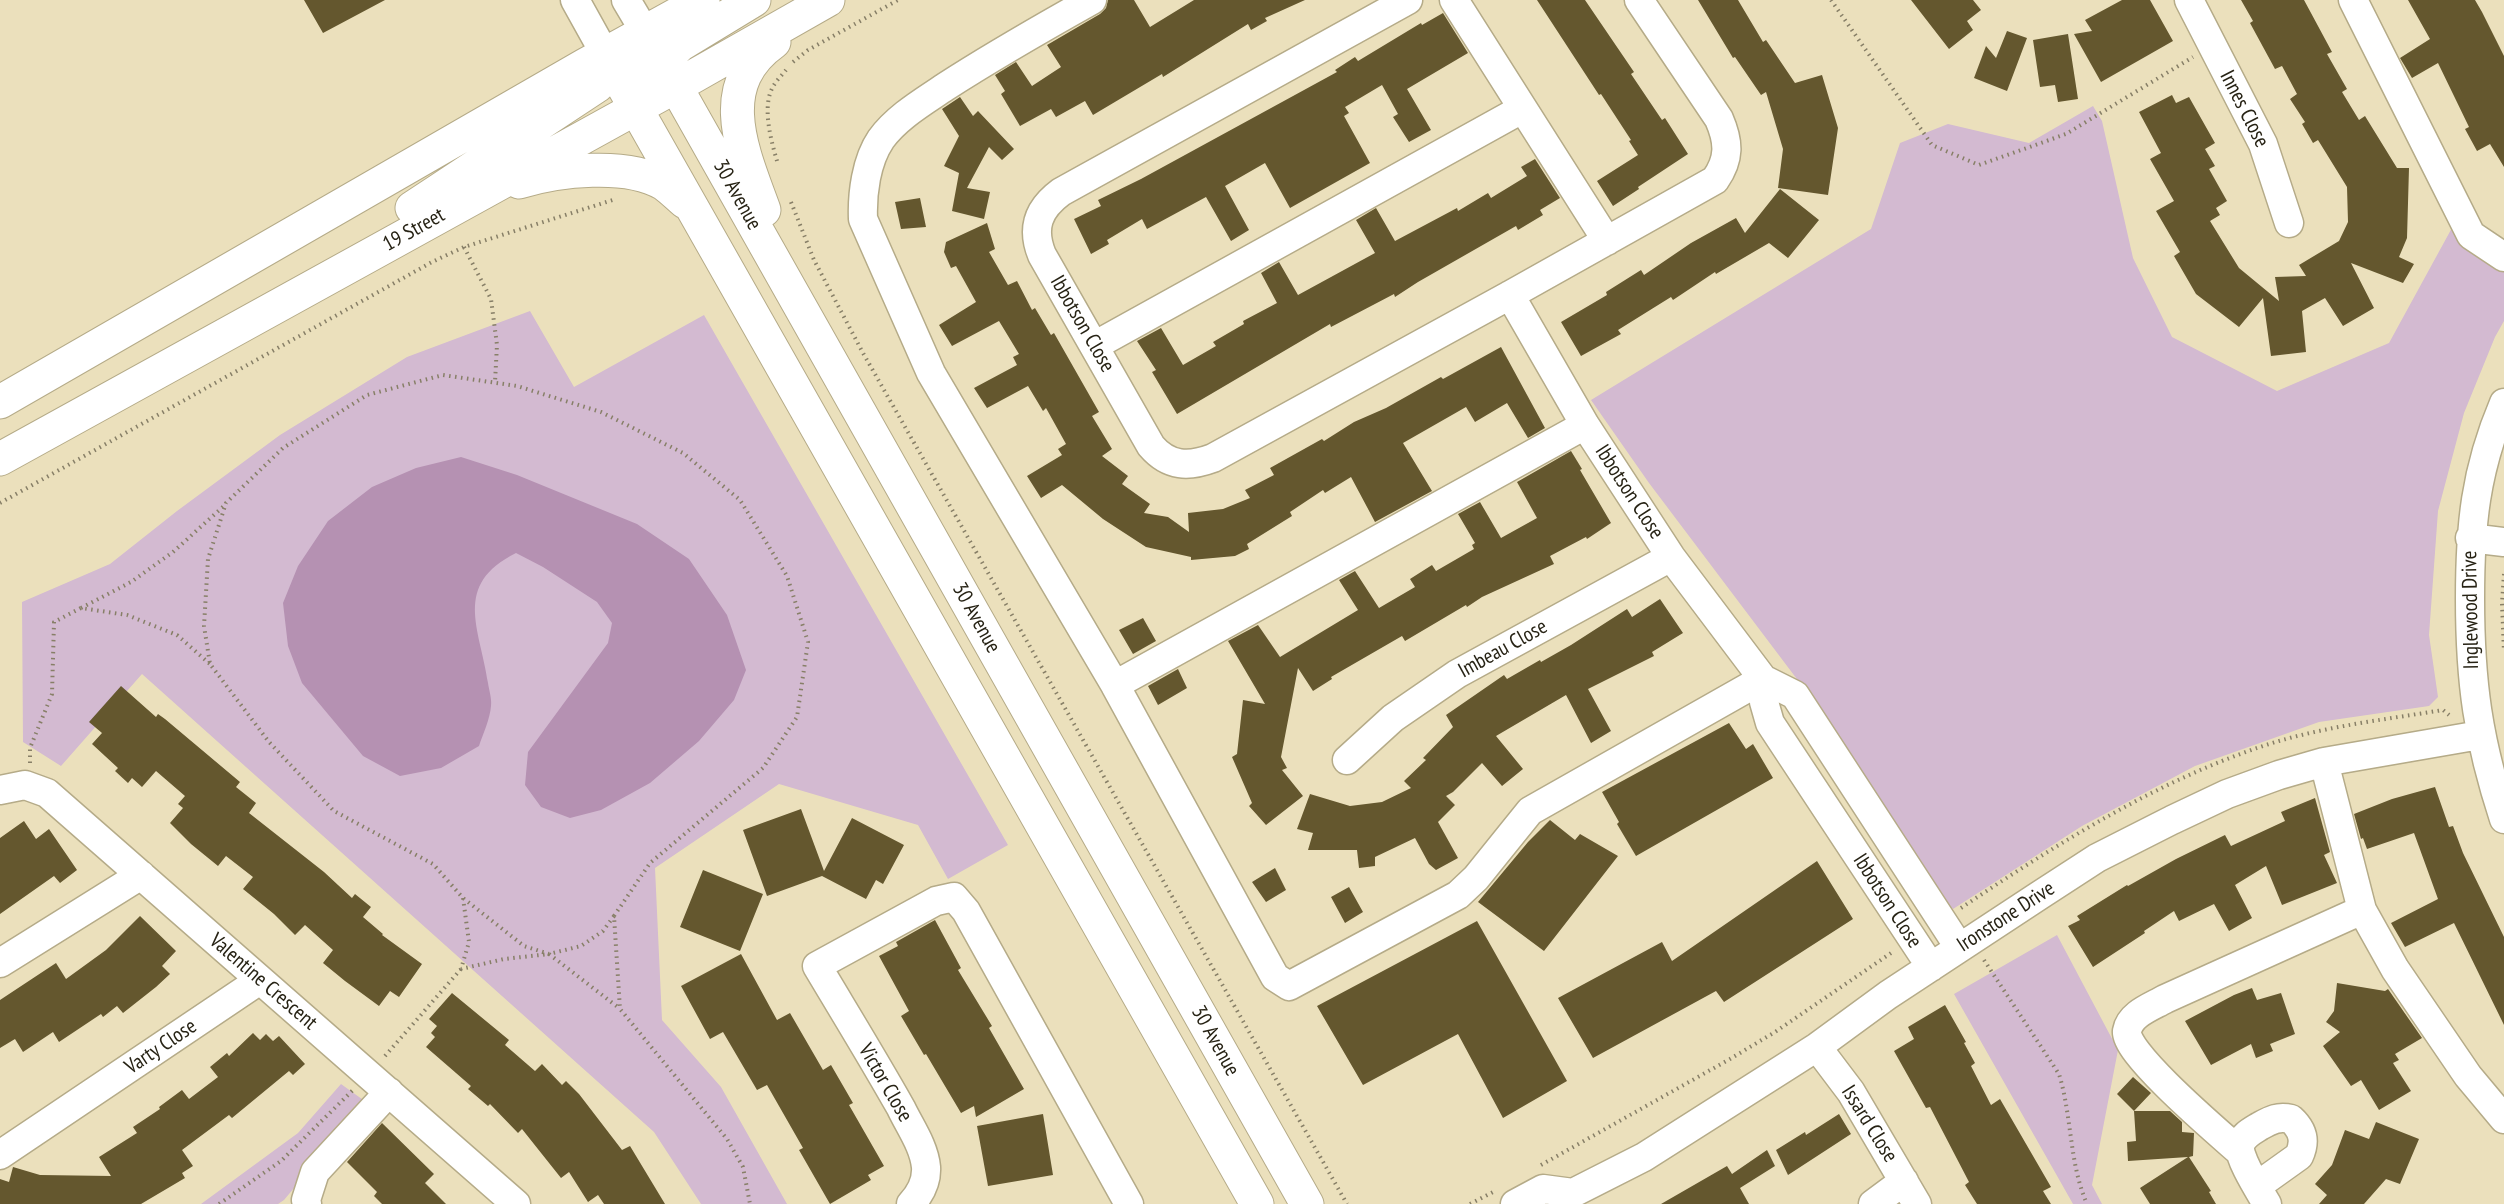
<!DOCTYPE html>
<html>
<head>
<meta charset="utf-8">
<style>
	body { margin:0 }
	canvas { display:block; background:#ebe0bc }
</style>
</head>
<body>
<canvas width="2504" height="1204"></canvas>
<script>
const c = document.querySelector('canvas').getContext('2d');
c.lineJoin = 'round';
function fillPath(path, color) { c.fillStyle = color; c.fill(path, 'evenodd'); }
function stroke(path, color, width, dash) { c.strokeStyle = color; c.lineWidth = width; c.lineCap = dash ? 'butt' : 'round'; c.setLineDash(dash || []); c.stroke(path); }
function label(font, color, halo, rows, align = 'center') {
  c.font = font + ' "PT Sans Narrow",sans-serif'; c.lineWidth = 6; c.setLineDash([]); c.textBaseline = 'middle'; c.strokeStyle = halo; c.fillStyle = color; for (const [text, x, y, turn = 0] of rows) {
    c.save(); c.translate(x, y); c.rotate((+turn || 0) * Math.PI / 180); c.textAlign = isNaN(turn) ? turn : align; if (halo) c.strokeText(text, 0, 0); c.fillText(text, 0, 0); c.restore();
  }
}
fillPath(new Path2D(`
	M 2093,106 L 2102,121 L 2133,258 L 2172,337 L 2277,391 L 2389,343 L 2453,226 L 2466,245 L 2504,271 L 2504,321 L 2495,337 L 2464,413 L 2438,511 L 2429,635 L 2438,697 L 2429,706 L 2319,722 L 2195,766 L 2082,826 L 1953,909 L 1943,898 L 1821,711 L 1649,483 L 1591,400 L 1871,229 L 1900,143 L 1948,124 L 2029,143 Z
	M 530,311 L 574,387 L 704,315 L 1008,845 L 948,879 L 918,825 L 779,784 L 655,868 L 662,1020 L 721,1087 L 787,1204 L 701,1204 L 654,1132 L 142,674 L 61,766 L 23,742 L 22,602 L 110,564 L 177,511 L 280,435 L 407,357 Z
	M 2057,935 L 2118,1050 L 2092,1185 L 2102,1204 L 2073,1204 L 1954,994 Z
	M 341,1084 L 366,1102 L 284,1200 L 278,1204 L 201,1204 L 298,1133 Z`), '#d3bad1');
fillPath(new Path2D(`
	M 461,457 L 517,475 L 637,524 L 689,559 L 727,615 L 746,670 L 734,700 L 699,741 L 650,783 L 601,810 L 570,818 L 541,807 L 525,785 L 528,752 L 608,643 L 612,623 L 597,602 L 543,567 L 516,553 C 452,585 480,628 488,683 C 489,690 492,699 491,706 C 490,719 483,734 479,746 L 441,768 L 400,776 L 363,756 L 302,683 L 288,646 L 283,603 L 298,566 L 328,521 L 372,487 L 416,468 Z`), '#b591b2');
fillPath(new Path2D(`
	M 304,0 L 385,0 L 323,33 Z
	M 1108,0 L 1134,0 L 1150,27 L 1194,0 L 1305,0 L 1265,18 L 1267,21 L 1251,30 L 1248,24 L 1163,77 L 1162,74 L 1093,115 L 1085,101 L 1056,117 L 1051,109 L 1020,126 L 1001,94 L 1005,91 L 995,75 L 1016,62 L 1032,86 L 1061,67 L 1047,45 L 1100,14 L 1106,8 Z
	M 1537,0 L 1585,0 L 1634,72 L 1631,74 L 1662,120 L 1665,118 L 1688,154 L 1638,187 L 1639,189 L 1613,206 L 1597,181 L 1638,155 L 1629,141 L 1631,140 L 1601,94 L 1599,95 Z
	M 1698,0 L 1738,0 L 1763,42 L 1766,40 L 1795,83 L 1822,75 L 1838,128 L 1828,195 L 1778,188 L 1783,149 L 1766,92 L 1761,95 L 1735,57 L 1733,58 Z
	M 1911,0 L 1973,0 L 1981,10 L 1967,21 L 1973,30 L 1949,49 Z
	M 2122,0 L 2150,0 L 2173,41 L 2101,82 L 2074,34 L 2092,31 L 2085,20 Z
	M 2241,0 L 2304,0 L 2332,52 L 2327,54 L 2347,89 L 2342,92 L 2359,120 L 2365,116 L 2397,168 L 2409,168 L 2407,238 L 2399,257 L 2414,264 L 2403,283 L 2351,263 L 2374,308 L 2343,326 L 2325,298 L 2302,311 L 2306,352 L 2271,356 L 2263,298 L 2239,327 L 2196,294 L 2174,256 L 2180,252 L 2156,211 L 2174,201 L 2150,159 L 2161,153 L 2139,112 L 2172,95 L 2176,103 L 2189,97 L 2215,143 L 2205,149 L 2215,166 L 2209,169 L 2227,201 L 2216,208 L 2220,215 L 2210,221 L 2239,268 L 2279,301 L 2275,277 L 2306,276 L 2299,265 L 2339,241 L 2348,222 L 2347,187 L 2318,140 L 2313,143 L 2302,124 L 2305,122 L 2290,99 L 2297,94 L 2282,66 L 2275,69 L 2250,23 L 2253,21 Z
	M 2408,0 L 2475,0 L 2482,12 L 2504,56 L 2504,167 L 2490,144 L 2477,151 L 2465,129 L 2469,127 L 2438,63 L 2412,78 L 2400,58 L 2430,39 Z
	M 1443,13 L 1468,53 L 1407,89 L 1431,130 L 1409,142 L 1393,117 L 1398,114 L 1382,85 L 1345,107 L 1349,113 L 1344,116 L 1370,163 L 1290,208 L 1265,163 L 1225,186 L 1249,230 L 1231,241 L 1206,197 L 1147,229 L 1142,219 L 1107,240 L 1109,244 L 1091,254 L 1074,219 L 1101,206 L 1098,200 L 1141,179 L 1337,72 L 1335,70 L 1355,57 L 1358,61 L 1421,23 L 1422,25 Z
	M 2007,31 L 2027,38 L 2007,91 L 1974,78 L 1986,46 L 1996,58 Z
	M 2068,34 L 2078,99 L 2058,102 L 2055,85 L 2040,87 L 2033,40 Z
	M 960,97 L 973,116 L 978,111 L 1014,149 L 1002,160 L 989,147 L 967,188 L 990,192 L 984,219 L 952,211 L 959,173 L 944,166 L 959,136 L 942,109 Z
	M 1535,159 L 1560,198 L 1540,210 L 1543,215 L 1518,230 L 1516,226 L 1418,282 L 1395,297 L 1394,294 L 1331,327 L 1330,324 L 1177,414 L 1152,372 L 1156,370 L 1137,341 L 1161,328 L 1183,365 L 1216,346 L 1213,342 L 1244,324 L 1243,321 L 1277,303 L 1261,273 L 1279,262 L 1298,295 L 1375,253 L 1356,220 L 1376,208 L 1395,241 L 1457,208 L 1458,211 L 1488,193 L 1491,198 L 1527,176 L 1521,167 Z
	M 1780,189 L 1819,220 L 1788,258 L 1769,243 L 1716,274 L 1715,272 L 1673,300 L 1671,297 L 1618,330 L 1621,334 L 1581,356 L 1561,322 L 1607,295 L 1606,292 L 1641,270 L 1644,275 L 1691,243 L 1736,218 L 1745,233 Z
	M 920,198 L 926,227 L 901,229 L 895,202 Z
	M 987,223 L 995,249 L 989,252 L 1008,285 L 1017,281 L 1032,310 L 1035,308 L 1051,335 L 1054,333 L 1099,412 L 1092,416 L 1112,449 L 1102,456 L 1128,476 L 1122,484 L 1150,504 L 1144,513 L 1168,517 L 1189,532 L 1188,513 L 1223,509 L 1250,498 L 1245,490 L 1274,475 L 1270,468 L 1322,439 L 1324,441 L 1354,422 L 1386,408 L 1441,377 L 1443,379 L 1501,347 L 1545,428 L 1528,438 L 1507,403 L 1475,422 L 1466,407 L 1403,443 L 1432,491 L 1375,522 L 1351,477 L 1325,493 L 1323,490 L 1290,512 L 1292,516 L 1247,544 L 1249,549 L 1235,556 L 1191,560 L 1191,557 L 1146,547 L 1103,519 L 1062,485 L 1041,498 L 1027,476 L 1062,455 L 1058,449 L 1066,444 L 1046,408 L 1043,411 L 1028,386 L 987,408 L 974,388 L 1017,365 L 1013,357 L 1019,354 L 999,321 L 952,346 L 939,325 L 976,302 L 956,266 L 951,268 L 944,252 L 946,242 Z
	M 1571,451 L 1582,469 L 1580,470 L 1611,523 L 1587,539 L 1586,537 L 1550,556 L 1554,564 L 1482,597 L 1467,607 L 1466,605 L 1405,641 L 1402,636 L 1331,677 L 1332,679 L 1313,691 L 1298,668 L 1281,757 L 1287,768 L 1282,770 L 1303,796 L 1266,825 L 1249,806 L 1252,803 L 1232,757 L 1237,754 L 1243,700 L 1265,704 L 1228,641 L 1258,625 L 1280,657 L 1358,610 L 1339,580 L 1355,571 L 1379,608 L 1415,587 L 1410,579 L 1432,565 L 1436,571 L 1474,549 L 1472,545 L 1475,543 L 1458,514 L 1480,502 L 1501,538 L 1537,518 L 1517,482 Z
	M 1660,599 L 1683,633 L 1652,652 L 1654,656 L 1588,689 L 1611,731 L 1591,743 L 1566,695 L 1496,736 L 1523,769 L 1502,786 L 1482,763 L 1453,792 L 1446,796 L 1455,805 L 1438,822 L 1458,858 L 1436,870 L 1429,864 L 1415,838 L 1375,857 L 1375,866 L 1359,868 L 1357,850 L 1308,850 L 1313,833 L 1297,829 L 1310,794 L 1350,806 L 1382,802 L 1411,788 L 1404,781 L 1426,760 L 1423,758 L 1453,727 L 1446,715 L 1504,675 L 1507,679 L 1540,660 L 1541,662 L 1571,645 L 1627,609 L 1632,617 Z
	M 1143,618 L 1156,641 L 1133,654 L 1119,630 Z
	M 1178,669 L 1187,688 L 1158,705 L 1148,686 Z
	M 121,686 L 156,717 L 158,714 L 165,719 L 240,782 L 236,787 L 256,803 L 249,813 L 324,872 L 352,898 L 355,894 L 371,907 L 363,917 L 383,934 L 382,935 L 422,964 L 399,997 L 390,991 L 379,1006 L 345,981 L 323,963 L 333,950 L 305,925 L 295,935 L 274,914 L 243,889 L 253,877 L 226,856 L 218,866 L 191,844 L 170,823 L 183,808 L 178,804 L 185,796 L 156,771 L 142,787 L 132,778 L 128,783 L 115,771 L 118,768 L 92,744 L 102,733 L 89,722 Z
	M 1729,723 L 1746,749 L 1753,744 L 1773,778 L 1636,856 L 1617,824 L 1619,822 L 1602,792 Z
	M 2435,787 L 2449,827 L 2453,826 L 2463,853 L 2504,937 L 2504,1025 L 2454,923 L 2405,947 L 2391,923 L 2438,899 L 2414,833 L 2367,849 L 2363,838 L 2361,839 L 2354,814 L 2392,799 Z
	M 2315,798 L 2330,852 L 2324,855 L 2337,883 L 2282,905 L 2266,866 L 2235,885 L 2252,918 L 2229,931 L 2214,904 L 2179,921 L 2174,911 L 2144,931 L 2145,933 L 2093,967 L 2068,926 L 2080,920 L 2077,916 L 2127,885 L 2128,886 L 2176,859 L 2225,835 L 2231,846 L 2285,821 L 2281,812 Z
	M 801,809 L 824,871 L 852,818 L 904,845 L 883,884 L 876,880 L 866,899 L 822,876 L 767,896 L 743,830 Z
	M 1550,820 L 1575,840 L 1580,834 L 1618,856 L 1544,951 L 1478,902 L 1528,842 Z
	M 24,821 L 36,839 L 49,829 L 77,870 L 60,883 L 54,876 L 0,914 L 0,838 Z
	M 1817,861 L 1853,919 L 1724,1002 L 1716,991 L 1593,1058 L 1558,998 L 1662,942 L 1672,961 Z
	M 1275,868 L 1286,890 L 1266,902 L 1252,882 Z
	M 703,870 L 763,894 L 740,951 L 680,927 Z
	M 1349,887 L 1363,912 L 1345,923 L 1331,897 Z
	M 140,916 L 176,951 L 162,966 L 170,974 L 156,987 L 123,1013 L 117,1006 L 103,1017 L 101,1014 L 59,1042 L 53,1032 L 23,1052 L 15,1039 L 0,1048 L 0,1000 L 56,963 L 66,979 L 106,950 Z
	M 935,920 L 961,968 L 958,970 L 992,1026 L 989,1028 L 1024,1089 L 976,1117 L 974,1106 L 961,1113 L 926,1054 L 924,1055 L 901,1016 L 909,1011 L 879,956 L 898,946 L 896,942 Z
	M 1477,921 L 1567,1081 L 1503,1118 L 1458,1034 L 1363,1085 L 1317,1006 Z
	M 741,954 L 777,1020 L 790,1013 L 823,1070 L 831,1065 L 853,1103 L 849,1105 L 884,1166 L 868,1175 L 871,1180 L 830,1204 L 799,1150 L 803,1148 L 767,1085 L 757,1090 L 723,1032 L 710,1039 L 681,986 Z
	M 2337,983 L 2385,991 L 2388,989 L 2422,1038 L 2395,1054 L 2399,1060 L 2393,1063 L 2411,1091 L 2379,1110 L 2361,1080 L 2351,1086 L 2323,1046 L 2340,1032 L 2326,1022 L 2334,1011 Z
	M 2252,988 L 2257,1000 L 2281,993 L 2295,1034 L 2270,1044 L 2273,1051 L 2256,1058 L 2251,1044 L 2211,1065 L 2185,1021 L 2234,995 Z
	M 452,993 L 509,1040 L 505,1045 L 535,1071 L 542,1064 L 562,1085 L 566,1081 L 579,1094 L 622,1150 L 630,1146 L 665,1204 L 604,1204 L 598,1195 L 588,1202 L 569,1172 L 561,1178 L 522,1129 L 518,1133 L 490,1104 L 488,1106 L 468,1089 L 471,1086 L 426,1047 L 435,1037 L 431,1033 L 437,1026 L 429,1019 Z
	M 1945,1005 L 1966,1042 L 1964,1043 L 1975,1063 L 1971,1066 L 1991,1105 L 2000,1099 L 2051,1187 L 2043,1191 L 2051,1204 L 1977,1204 L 1965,1185 L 1969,1182 L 1930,1107 L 1926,1108 L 1894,1051 L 1914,1039 L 1908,1027 Z
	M 253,1033 L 260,1040 L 266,1034 L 273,1041 L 279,1036 L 305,1064 L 293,1075 L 289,1071 L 232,1118 L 229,1115 L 182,1150 L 193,1166 L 182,1173 L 185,1178 L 141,1204 L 0,1204 L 0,1179 L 9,1182 L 13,1167 L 40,1175 L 111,1176 L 99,1157 L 137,1133 L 133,1127 L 160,1109 L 159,1107 L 182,1090 L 189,1099 L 218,1077 L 210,1067 L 227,1053 L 229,1056 Z
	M 2133,1077 L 2151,1093 L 2134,1111 L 2117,1094 Z
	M 2134,1111 L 2170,1111 L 2182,1122 L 2182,1132 L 2194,1133 L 2193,1156 L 2189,1157 L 2211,1191 L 2209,1192 L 2216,1204 L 2150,1204 L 2140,1188 L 2188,1157 L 2128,1161 L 2127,1142 L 2136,1141 Z
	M 1043,1114 L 1053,1175 L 988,1186 L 977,1126 Z
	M 1839,1114 L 1851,1134 L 1788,1175 L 1776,1150 L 1805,1132 L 1806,1135 Z
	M 2376,1122 L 2419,1139 L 2400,1184 L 2386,1179 L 2364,1204 L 2319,1204 L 2327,1195 L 2315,1184 L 2332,1165 L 2345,1130 L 2369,1139 Z
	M 382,1123 L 434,1174 L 425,1183 L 446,1204 L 382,1204 L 374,1196 L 377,1192 L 347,1162 Z
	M 1767,1150 L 1775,1166 L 1740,1188 L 1749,1204 L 1661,1204 L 1727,1166 L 1732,1174 Z`), '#64572e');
const minor = new Path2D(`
	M 575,0 L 605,54
	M 626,0 L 645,32
	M 1092,0 C 1042,28 993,56 945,87 C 923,102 897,117 881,139 C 866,161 862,194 863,219 L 931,373 L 1115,685 L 1275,977 L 1289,986 L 1458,895 L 1476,878 L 1530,811 L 1763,679
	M 1408,0 L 1061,192 C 1038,209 1031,228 1042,255 L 1151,446 C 1169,467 1189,467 1213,458 L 1510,295 L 1715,180 C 1730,159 1729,142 1719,119 L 1639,0
	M 1454,0 L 1607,241
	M 2189,0 L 2263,144 L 2289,223
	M 2353,0 L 2471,235 L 2504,257
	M 1510,295 L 1585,425 L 1671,557 L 1763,679 L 1795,695 L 1959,947
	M 1094,346 L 1522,109
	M 2504,403 C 2475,471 2470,526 2470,599 C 2470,682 2478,740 2504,819
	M 2470,538 L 2504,542
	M 1763,679 L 1764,702 L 1770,723 L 1931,967
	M 1115,685 L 1585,425
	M 1347,760 L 1393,718 L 1457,674 L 1671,557
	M 2324,762 L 2362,910 L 2395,969 L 2468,1076 L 2504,1119
	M 0,790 L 25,785 L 47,793 L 516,1204
	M 0,963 L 141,875
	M 1817,1047 L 1851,1092 L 1917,1204
	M 2239,1151 C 2220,1134 2123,1052 2127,1031 C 2130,1014 2151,1007 2165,999 L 2362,910
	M 0,1155 L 260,980
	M 2257,1186 L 2299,1156 C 2306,1141 2303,1130 2291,1119 C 2278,1116 2271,1120 2260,1126 C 2252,1131 2243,1135 2240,1145 C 2237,1156 2260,1192 2267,1204
	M 307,1204 L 306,1200 L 315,1172 L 389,1092
	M 911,1204 C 921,1193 927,1182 926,1167 C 924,1146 910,1127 901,1108 C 874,1060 845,1013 817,966 L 936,901 L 954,897 L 966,911 L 1129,1204
	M 1515,1204 L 1543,1189 L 1573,1193 L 1644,1157 L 1817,1047 L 1888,995 L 2040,895 L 2097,858 L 2172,820 L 2227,794 L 2279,775 L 2324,762 L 2480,735
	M 1873,1204 L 1904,1181`);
const major = new Path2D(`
	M 645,32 L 1307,1204
	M 605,54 L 1257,1204
	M 647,77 L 680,45 L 754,0
	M 519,182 C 558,170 627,162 664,184 C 671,189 678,196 685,202
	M 412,208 L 597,86 L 629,56
	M 764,210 C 743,152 712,86 774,42
	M 0,402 L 585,65 L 703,0
	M 0,459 L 689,79 L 828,0`);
stroke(minor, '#b5ab88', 31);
stroke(major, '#b5ab88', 35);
stroke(new Path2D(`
	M 1831,0 L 1932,145 L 1979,165 L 2066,134 L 2193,57
	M 793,62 L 808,50 L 898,0
	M 777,161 C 771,140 761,105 774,85 C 777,80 782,75 786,70
	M 791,202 L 814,260 L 863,353 L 1347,1204
	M 464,247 L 491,299 L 497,345 L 495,382
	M 0,503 L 432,262 L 464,247 L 616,199
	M 2504,574 L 2502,603 L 2504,652
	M 81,608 L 131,582 L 173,552 L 226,504
	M 30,763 L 30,748 L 52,694 L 54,622 L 81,608 L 127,615 L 177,635 L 210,664
	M 463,898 L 469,942 L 461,969 L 504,959 L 549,954 L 619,1008
	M 1961,908 C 2054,846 2153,783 2260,747 C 2319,727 2382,720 2443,710 L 2449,715
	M 614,916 L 603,931 L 581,946 L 549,954 L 524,946 L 463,898 L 433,864 L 334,811 L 269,742 L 210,664 L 204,626 L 208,559 L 226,503 L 283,448 L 367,395 L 443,375 L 517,386 L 601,412 L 683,453 L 740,500 L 787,576 L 808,642 L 797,717 L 763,768 L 650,863 L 614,916 L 620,1009 L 727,1139 L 743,1167 L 750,1204
	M 1984,960 L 2059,1074 C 2072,1116 2069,1163 2087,1204
	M 385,1056 L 461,969
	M 1541,1165 L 1730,1059 L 1775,1032 L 1894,951
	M 219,1204 L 281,1161 L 353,1090
	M 1470,1204 L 1493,1192`), '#877f67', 4, [1.5, 4.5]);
stroke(minor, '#fff', 28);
stroke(major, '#fff', 33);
label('21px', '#272315', '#fff', [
	["Innes Close",2244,109,63],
	["30 Avenue",737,195,61],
	["19 Street",414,230,-29],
	["Ibbotson Close",1082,324,60],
	["Ibbotson Close",1629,492,57],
	["Inglewood Drive",2471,610,-91],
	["30 Avenue",976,618,61],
	["Imbeau Close",1503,649,-29],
	["Ibbotson Close",1887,901,57],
	["Ironstone Drive",2006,917,-33],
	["Valentine Crescent",263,982,41],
	["30 Avenue",1215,1041,61],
	["Varty Close",161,1047,-34],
	["Victor Close",885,1083,60],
	["Issard Close",1869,1124,58]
]);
</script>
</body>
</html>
